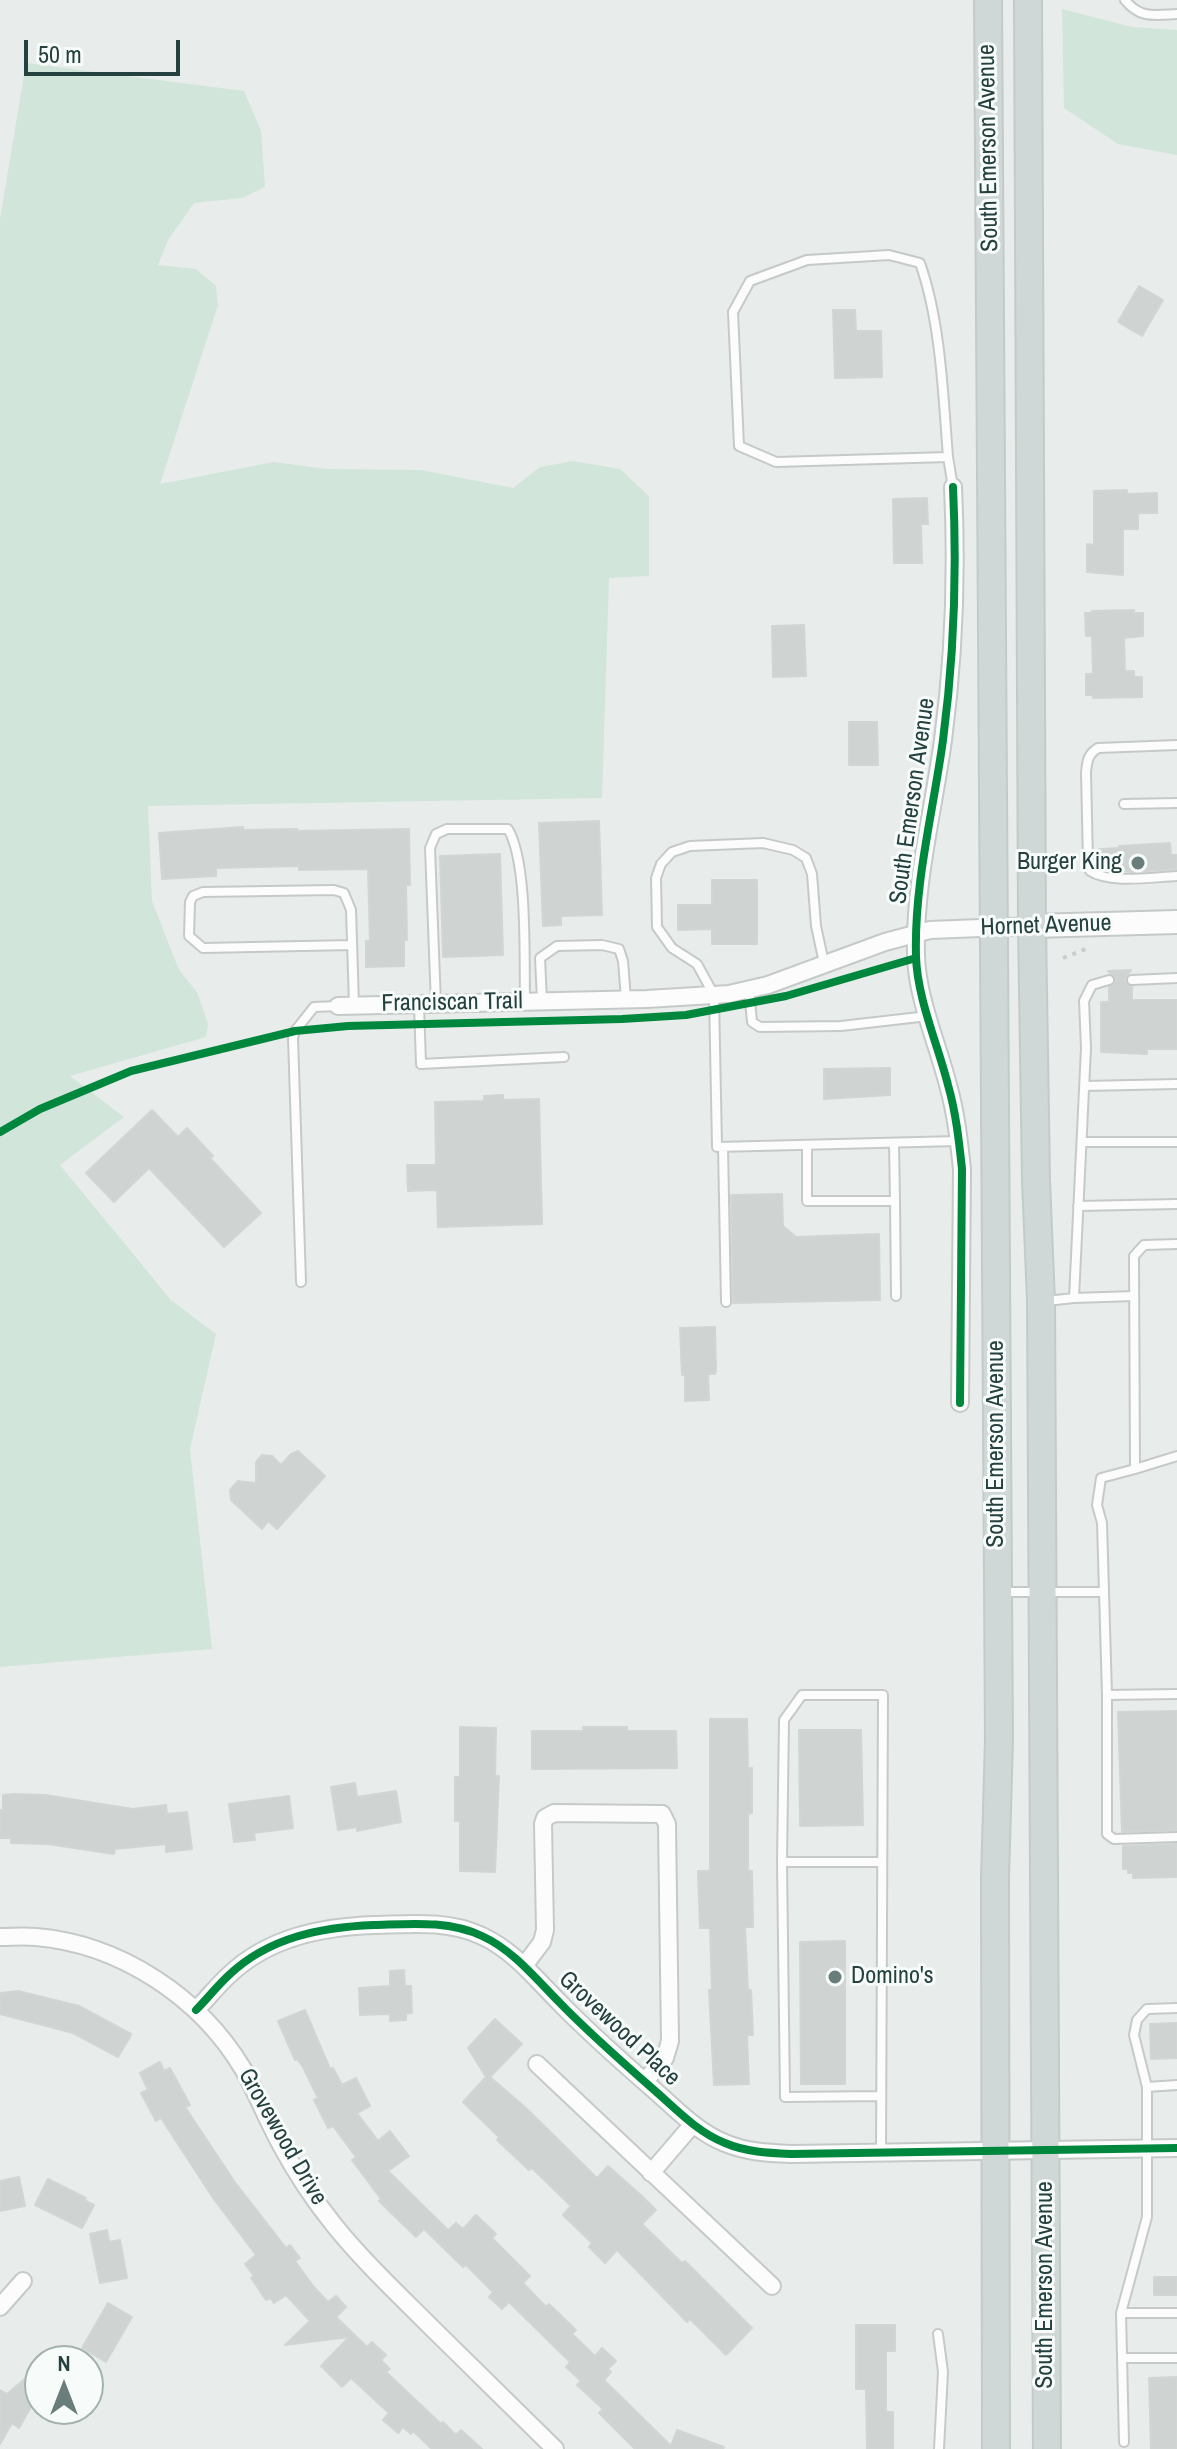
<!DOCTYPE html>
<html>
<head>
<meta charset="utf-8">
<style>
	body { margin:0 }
	#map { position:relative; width:1177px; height:2449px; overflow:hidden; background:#e8edeb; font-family:"Archivo Narrow",sans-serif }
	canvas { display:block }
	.north { position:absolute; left:24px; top:2345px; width:80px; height:80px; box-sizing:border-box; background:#f7fbfa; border:2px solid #a3b1af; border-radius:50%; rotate:0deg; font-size:22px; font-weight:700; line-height:32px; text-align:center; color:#24413f }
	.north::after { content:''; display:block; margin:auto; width:28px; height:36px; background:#697d7b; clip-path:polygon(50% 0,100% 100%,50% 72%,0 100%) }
	.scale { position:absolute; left:24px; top:40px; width:156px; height:36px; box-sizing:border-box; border:4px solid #24413f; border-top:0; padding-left:10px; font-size:24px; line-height:28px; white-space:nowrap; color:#24413f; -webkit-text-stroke:6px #f7fbfa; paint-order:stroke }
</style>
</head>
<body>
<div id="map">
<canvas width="1177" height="2449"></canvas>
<div class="north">N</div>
<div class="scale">50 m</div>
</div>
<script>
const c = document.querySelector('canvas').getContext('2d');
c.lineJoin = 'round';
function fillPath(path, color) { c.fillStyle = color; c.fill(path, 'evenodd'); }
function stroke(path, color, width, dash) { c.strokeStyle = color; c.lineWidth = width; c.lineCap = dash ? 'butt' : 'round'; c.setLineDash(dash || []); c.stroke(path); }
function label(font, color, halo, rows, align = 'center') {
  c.font = font + ' "Archivo Narrow",sans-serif'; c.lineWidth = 6; c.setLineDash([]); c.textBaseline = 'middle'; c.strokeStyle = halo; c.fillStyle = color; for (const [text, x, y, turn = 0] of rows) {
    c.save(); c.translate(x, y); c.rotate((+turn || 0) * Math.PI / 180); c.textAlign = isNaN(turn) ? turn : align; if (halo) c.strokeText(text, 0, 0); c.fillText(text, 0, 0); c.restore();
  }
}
fillPath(new Path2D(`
	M 1062,9 L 1132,27 L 1177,30 L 1177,155 L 1118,144 L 1064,108 Z
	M 26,63 L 244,91 L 261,131 L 265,187 L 242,198 L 194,203 L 168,240 L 158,265 L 196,269 L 216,286 L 218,305 L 160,484 L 274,462 L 326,469 L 421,470 L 513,488 L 540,467 L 573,461 L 620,469 L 649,496 L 649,576 L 609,578 L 602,798 L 148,806 L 152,901 L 179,970 L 197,992 L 208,1024 L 206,1037 L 70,1076 L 124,1117 L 60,1165 L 171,1300 L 216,1334 L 190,1449 L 212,1649 L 0,1667 L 0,219 Z`), '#d1e5da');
const building = new Path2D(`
	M 1139,286 L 1163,300 L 1142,336 L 1118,322 Z
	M 833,310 L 855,310 L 856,331 L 881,331 L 882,377 L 835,378 Z
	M 1127,490 L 1127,494 L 1157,493 L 1157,513 L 1138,513 L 1138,529 L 1123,529 L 1123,575 L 1087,572 L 1087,544 L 1094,545 L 1094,491 Z
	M 927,498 L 928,524 L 921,524 L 922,563 L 894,563 L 893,499 Z
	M 1134,610 L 1134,613 L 1143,613 L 1143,636 L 1124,638 L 1125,671 L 1134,671 L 1134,677 L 1142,677 L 1142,697 L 1093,698 L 1093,695 L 1086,695 L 1086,674 L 1093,674 L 1092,636 L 1086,636 L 1085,613 L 1092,613 L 1092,611 Z
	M 804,625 L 806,676 L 773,677 L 772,626 Z
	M 849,722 L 877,722 L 878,765 L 849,765 Z
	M 599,821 L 602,915 L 561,916 L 561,925 L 543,926 L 539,823 Z
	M 243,827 L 243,830 L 297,829 L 297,831 L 409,829 L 410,885 L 406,885 L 407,940 L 404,940 L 404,966 L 366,967 L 366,941 L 370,941 L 368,869 L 299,870 L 299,866 L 216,868 L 216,876 L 162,879 L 159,833 Z
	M 1170,843 L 1171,855 L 1177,855 L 1177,869 L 1132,872 L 1100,868 L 1099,849 L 1120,848 L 1119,846 Z
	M 500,854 L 503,955 L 443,957 L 440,856 Z
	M 712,880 L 757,880 L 757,944 L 712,944 L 712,929 L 678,930 L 678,905 L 712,905 Z
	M 1131,970 L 1125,980 L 1127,984 L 1132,987 L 1132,1000 L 1177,1000 L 1177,1049 L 1147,1049 L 1147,1054 L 1101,1052 L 1101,1002 L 1109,1002 L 1109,987 L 1116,981 L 1114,976 L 1108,971 Z
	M 890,1068 L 890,1095 L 824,1099 L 824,1069 Z
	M 503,1095 L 503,1100 L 539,1099 L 542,1224 L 438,1227 L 437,1190 L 408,1191 L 407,1165 L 436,1165 L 435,1102 L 484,1101 L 484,1096 Z
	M 152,1110 L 178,1137 L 187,1128 L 213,1156 L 210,1158 L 261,1213 L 224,1247 L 149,1168 L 114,1202 L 86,1173 Z
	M 782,1194 L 783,1226 L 796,1237 L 879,1234 L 880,1300 L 733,1303 L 731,1195 Z
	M 715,1327 L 716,1370 L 715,1374 L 708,1374 L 709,1400 L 685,1401 L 685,1375 L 682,1375 L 680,1328 Z
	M 298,1451 L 325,1476 L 277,1529 L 268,1521 L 262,1529 L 231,1500 L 230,1490 L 238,1481 L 256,1483 L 256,1462 L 262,1455 L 272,1456 L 281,1465 L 291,1454 Z
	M 1177,1711 L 1177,1830 L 1122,1832 L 1118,1712 Z
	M 710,1719 L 747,1719 L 748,1768 L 752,1768 L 752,1813 L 748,1814 L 748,1871 L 752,1871 L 753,1927 L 745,1927 L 748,1990 L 751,1990 L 753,2035 L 747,2035 L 749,2084 L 714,2085 L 709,1990 L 712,1990 L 710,1928 L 700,1928 L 698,1871 L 710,1871 Z
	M 460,1727 L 496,1728 L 495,1776 L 499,1776 L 495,1872 L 460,1871 L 460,1821 L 455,1821 L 455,1777 L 460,1777 Z
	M 583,1727 L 627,1727 L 627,1731 L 676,1731 L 677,1768 L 532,1769 L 532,1731 L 583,1731 Z
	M 799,1730 L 861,1730 L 863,1825 L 800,1826 Z
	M 355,1783 L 357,1797 L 396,1791 L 401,1822 L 357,1831 L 357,1827 L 338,1830 L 331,1787 Z
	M 14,1794 L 45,1795 L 133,1809 L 166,1805 L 167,1814 L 187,1812 L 192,1849 L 166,1852 L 166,1844 L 115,1849 L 114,1854 L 48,1844 L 11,1843 L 11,1838 L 0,1838 L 0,1810 L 3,1810 L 3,1795 Z
	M 289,1796 L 293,1828 L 254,1833 L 255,1840 L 234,1842 L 229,1804 Z
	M 1177,1844 L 1177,1877 L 1133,1878 L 1133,1873 L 1128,1873 L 1128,1869 L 1123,1869 L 1123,1846 Z
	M 845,1941 L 845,2084 L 801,2084 L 800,1942 Z
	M 404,1970 L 405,1986 L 411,1986 L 412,2013 L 406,2014 L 406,2020 L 390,2021 L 390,2014 L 360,2015 L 359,1988 L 390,1986 L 390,1971 Z
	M 18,1991 L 79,2006 L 131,2034 L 130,2037 L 118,2057 L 73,2033 L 0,2014 L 0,1993 Z
	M 305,2010 L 330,2069 L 333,2068 L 342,2085 L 356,2078 L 370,2106 L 357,2113 L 378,2141 L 390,2131 L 409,2156 L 388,2171 L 448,2230 L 456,2223 L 463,2229 L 476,2215 L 496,2234 L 492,2238 L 530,2276 L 523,2283 L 546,2307 L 549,2304 L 576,2330 L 572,2334 L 595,2356 L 602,2348 L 616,2361 L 608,2369 L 611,2372 L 604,2380 L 671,2446 L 677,2430 L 724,2447 L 723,2449 L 635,2449 L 599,2413 L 603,2409 L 577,2385 L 581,2381 L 566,2367 L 570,2362 L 509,2302 L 502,2309 L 489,2297 L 493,2292 L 466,2265 L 463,2267 L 424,2229 L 416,2237 L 379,2201 L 381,2199 L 352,2160 L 356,2157 L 333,2126 L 328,2128 L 314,2100 L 318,2098 L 303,2067 L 297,2059 L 295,2060 L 278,2021 Z
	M 495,2019 L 522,2044 L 490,2077 L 526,2108 L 597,2178 L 608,2166 L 643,2197 L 656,2210 L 642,2224 L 682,2263 L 685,2261 L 752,2328 L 726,2355 L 690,2319 L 687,2322 L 617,2250 L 605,2263 L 589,2247 L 592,2243 L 563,2215 L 571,2206 L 532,2168 L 529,2170 L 497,2140 L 499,2137 L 463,2102 L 486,2077 L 468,2048 Z
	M 1177,2023 L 1177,2058 L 1151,2059 L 1150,2024 Z
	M 160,2062 L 164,2071 L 170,2068 L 190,2105 L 185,2107 L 234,2181 L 286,2248 L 290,2245 L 300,2258 L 295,2261 L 313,2286 L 328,2302 L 336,2296 L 346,2307 L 336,2317 L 367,2347 L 372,2342 L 386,2355 L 381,2360 L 390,2369 L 386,2372 L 441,2424 L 443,2422 L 456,2435 L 461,2430 L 482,2449 L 432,2449 L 413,2431 L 411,2434 L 403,2427 L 398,2433 L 383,2420 L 389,2413 L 351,2378 L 342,2387 L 321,2366 L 349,2337 L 285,2345 L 310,2321 L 286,2295 L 274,2303 L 270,2298 L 266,2300 L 251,2278 L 254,2276 L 245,2264 L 256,2255 L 213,2198 L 161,2118 L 156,2121 L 141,2093 L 148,2090 L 140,2073 Z
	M 19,2177 L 25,2206 L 0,2211 L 0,2181 Z
	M 48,2179 L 86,2198 L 84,2200 L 94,2205 L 82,2228 L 35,2205 Z
	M 107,2230 L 109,2242 L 120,2240 L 127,2278 L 100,2283 L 90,2234 Z
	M 1154,2277 L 1177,2277 L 1177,2295 L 1154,2295 Z
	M 108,2303 L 132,2317 L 106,2362 L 82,2348 Z
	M 856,2325 L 895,2325 L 895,2351 L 886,2351 L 886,2412 L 893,2412 L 893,2449 L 867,2449 L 866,2389 L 856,2389 Z
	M 40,2366 L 40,2391 L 19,2428 L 12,2423 L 0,2444 L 0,2390 L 7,2394 Z
	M 1177,2377 L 1177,2449 L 1151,2449 L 1149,2378 Z`);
fillPath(building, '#cfd4d3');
stroke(building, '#d1d6d4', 2);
const service = new Path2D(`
	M 1125,0 C 1140,19 1155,15 1177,14
	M 948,457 C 943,394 941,323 920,263 L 889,255 L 807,260 L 750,281 L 733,312 L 739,446 L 776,462 L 948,457 L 953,487
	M 1177,745 L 1098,748 C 1088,754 1087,761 1086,773 L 1088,862 L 1090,871 C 1110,884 1152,877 1177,876
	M 1124,804 L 1177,803
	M 352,945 L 203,948 L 189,936 L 190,902 L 193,896 L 203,892 L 334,890 L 344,893 L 351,910 L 354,1005
	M 824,963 L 816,926 L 812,874 L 806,858 L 793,850 L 763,843 L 690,846 L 672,852 L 661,864 L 656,878 L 657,927 L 672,948 L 697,964 L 714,995 L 717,1147 L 958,1141
	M 1132,980 L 1177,978
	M 749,990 L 752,1022 L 760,1027 L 841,1026 L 928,1016
	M 542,1001 L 540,958 L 557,946 L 602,945 L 619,949 L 623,961 L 626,999
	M 436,1004 L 430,848 L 436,834 L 447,829 L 508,829 C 528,862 524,960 525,1001
	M 419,1005 L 421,1064 L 564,1057
	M 1085,1086 L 1177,1084
	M 1083,1142 L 1177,1142
	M 807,1145 L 807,1201 L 895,1201 L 894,1144
	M 723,1147 L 726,1302
	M 895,1201 L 896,1296
	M 1078,1206 L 1177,1204
	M 1177,1244 L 1144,1245 L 1134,1256 L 1135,1469 L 1177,1456
	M 301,1282 L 293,1038 L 295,1031 L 314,1007 L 338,1006
	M 1074,1298 L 1134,1296
	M 1046,1301 L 1074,1298 L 1086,1048 L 1084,1001 L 1092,985 L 1109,980
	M 1135,1469 L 1101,1478 L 1097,1505 L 1102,1523 L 1107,1695 L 1107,1834 L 1114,1839 L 1177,1837
	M 1003,1592 L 1103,1592
	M 1107,1695 L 1177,1694
	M 782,1862 L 785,2097 L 881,2096
	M 1177,2008 L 1147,2009 L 1137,2020 L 1134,2035 L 1147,2087 L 1147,2217 L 1121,2313 L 1177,2313
	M 1147,2087 L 1177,2085
	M 881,2152 L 883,1695 L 802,1695 L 784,1720 L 782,1862 L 882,1862
	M 1121,2313 L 1124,2442
	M 938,2334 L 943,2372 L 939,2449
	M 1122,2358 L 1177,2358`);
const minor = new Path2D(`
	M 953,487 C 957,571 954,657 943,740 C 933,813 914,883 916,956 C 917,998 938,1045 948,1085 C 956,1113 959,1141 962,1169 L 960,1403
	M 338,1006 L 647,999 L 729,994 L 768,985 L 885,942 L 930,930 L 1032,926
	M 0,1937 C 12,1937 24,1936 36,1937 C 120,1944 200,1997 243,2069 C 257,2093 267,2120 281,2145 C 296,2173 314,2200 334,2225 C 363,2261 397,2293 430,2326 C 472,2367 513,2408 555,2449
	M 524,1966 L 542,1942 L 545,1930 L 543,1824 L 545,1818 L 554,1813 L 662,1814 L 667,1824 L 670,2041 L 665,2058 L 645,2081
	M 196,2010 C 207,1999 217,1986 229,1975 C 269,1937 322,1927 374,1925 C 410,1924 448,1920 482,1936 C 513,1950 536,1979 560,2003 C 589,2033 621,2061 653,2089 C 675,2108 697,2132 725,2143 C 746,2152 768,2153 791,2154 L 1177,2148
	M 537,2064 L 772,2286
	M 651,2173 L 693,2124
	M 0,2307 L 23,2281`);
const tertiary = new Path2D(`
	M 1032,926 L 1177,922`);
const primary = new Path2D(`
	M 988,0 L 999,1739 L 995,1879 L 996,2449
	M 1028,0 L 1032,926 L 1036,1180 L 1041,1301 L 1047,2449`);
stroke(service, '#c5cac8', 12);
stroke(minor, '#c5cac8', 20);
stroke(tertiary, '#c5cac8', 26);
stroke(primary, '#c3cbca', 30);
stroke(new Path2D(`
	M 1063,958 L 1091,947`), '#c7cece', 4, [4, 6]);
stroke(service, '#fcfcfc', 8);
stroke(minor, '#fcfcfc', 16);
stroke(tertiary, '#fcfcfc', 22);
stroke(primary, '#cfd8d7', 26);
stroke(new Path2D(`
	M 953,487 C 957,571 954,657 943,740 C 933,813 914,883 916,956 C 917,998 938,1045 948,1085 C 956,1113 959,1141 962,1169 L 960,1403
	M 0,1132 L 40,1109 L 131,1071 L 295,1031 L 348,1026 L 622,1019 L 686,1015 L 786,996 L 916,958
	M 196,2010 C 207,1999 217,1986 229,1975 C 269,1937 322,1927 374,1925 C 410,1924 448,1920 482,1936 C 513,1950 536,1979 560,2003 C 589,2033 621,2061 653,2089 C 675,2108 697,2132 725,2143 C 746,2152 768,2153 791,2154 L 1177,2148`), '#00873e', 8);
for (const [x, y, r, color] of [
	[1138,863,8,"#697d7b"],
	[835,1977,8,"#697d7b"]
]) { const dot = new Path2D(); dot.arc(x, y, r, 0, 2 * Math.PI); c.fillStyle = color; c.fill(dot); stroke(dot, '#f7fbfa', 3); }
label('24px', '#24413f', '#f7fbfa', [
	["South Emerson Avenue",989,148,-91],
	["South Emerson Avenue",913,801,-82],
	["Hornet Avenue",1046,926,-2],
	["Franciscan Trail",452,1003,-1],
	["South Emerson Avenue",997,1444,-90],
	["Grovewood Place",619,2029,43],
	["Grovewood Drive",282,2137,60],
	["South Emerson Avenue",1046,2285,-90]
]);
label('24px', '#24413f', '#f7fbfa', [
	["Burger King",1122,863],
	["Domino's",851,1977,"left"]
], 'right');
</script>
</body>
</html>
